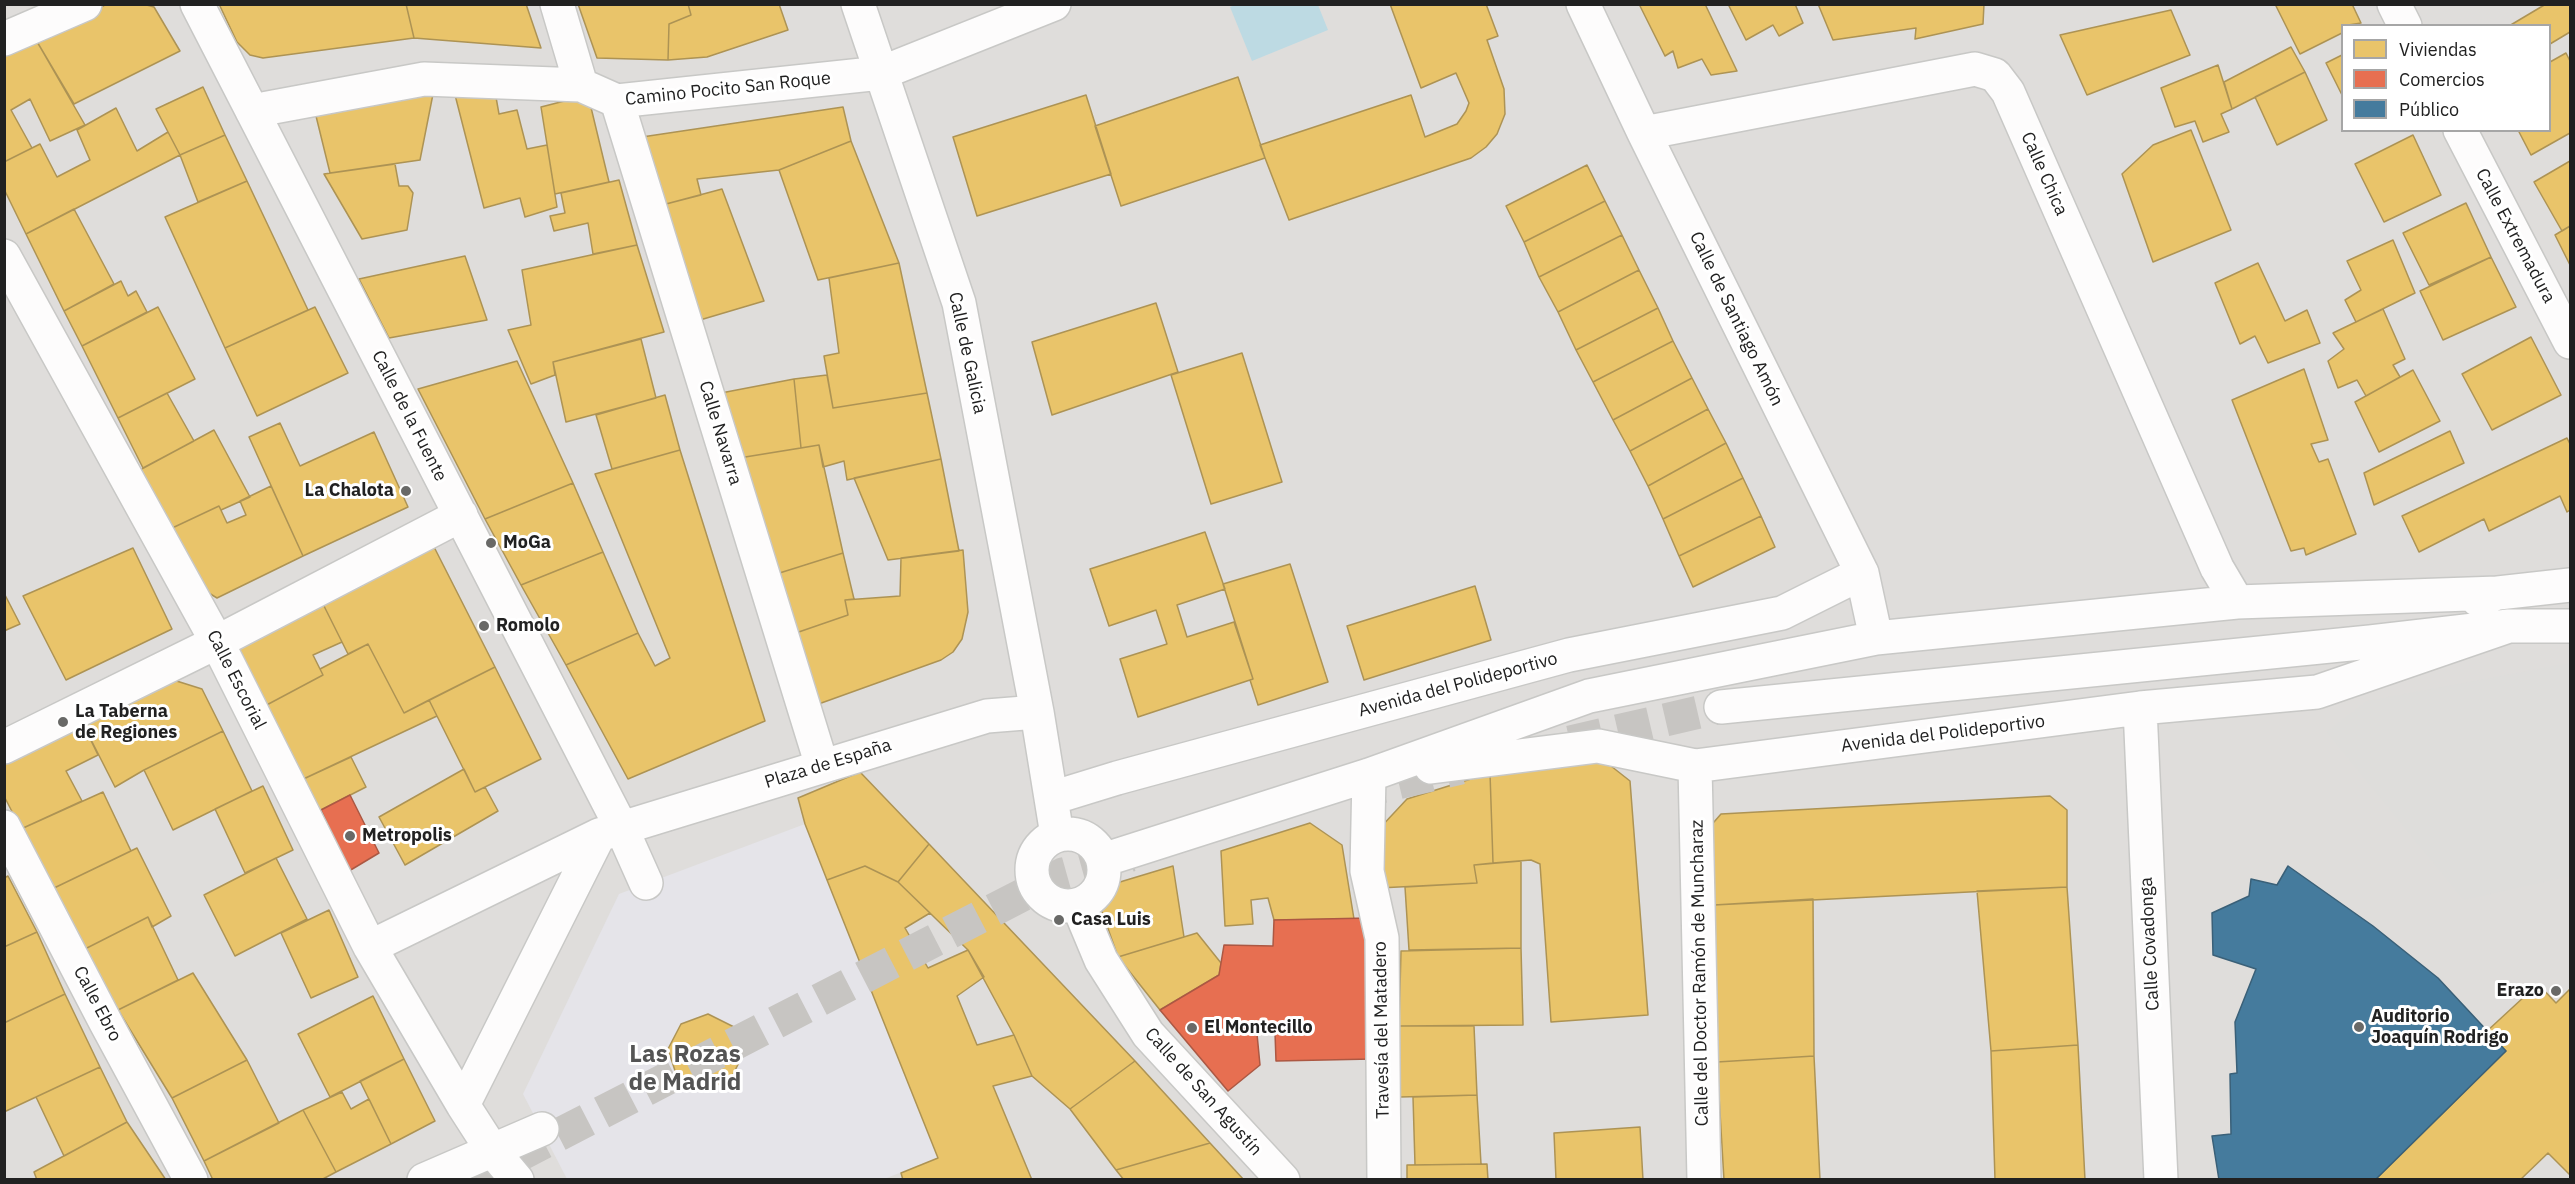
<!DOCTYPE html>
<html>
<head>
<meta charset="utf-8">
<style>
	body { margin:0 }
	#map { position:relative; width:2575px; height:1184px; overflow:hidden; background:#f0eeea; font-family:"IBM Plex Sans",sans-serif }
	canvas { display:block }
	.frame { position:absolute; inset:0; border:6px solid #212121; pointer-events:none }
	.legend { position:absolute; left:2341px; top:24px; width:210px; height:108px; box-sizing:border-box; background:#fff; border:2px solid #a6a6a6; margin:0; padding:8px 10px; list-style:none; font-size:18px; color:#212121 }
	.legend li { display:flex; align-items:center; gap:12px; height:30px }
	.legend b { width:30px; border:2px solid #a6a6a6 }
</style>
</head>
<body>
<div id="map">
<canvas width="2575" height="1184"></canvas>
<div class="frame"></div>
<ul class="legend">
<li><b style="height:16px;background:#e9c46a"></b>Viviendas</li>
<li><b style="height:16px;background:#e76f51"></b>Comercios</li>
<li><b style="height:16px;background:#457b9d"></b>Público</li>
</ul>
</div>
<script>
const c = document.querySelector('canvas').getContext('2d');
c.lineJoin = 'round';
function fillPath(path, color) { c.fillStyle = color; c.fill(path, 'evenodd'); }
function stroke(path, color, width, dash) { c.strokeStyle = color; c.lineWidth = width; c.lineCap = dash ? 'butt' : 'round'; c.setLineDash(dash || []); c.stroke(path); }
function label(font, color, halo, rows, align = 'center') {
  c.font = font + ' "IBM Plex Sans",sans-serif'; c.lineWidth = 6; c.setLineDash([]); c.textBaseline = 'middle'; c.strokeStyle = halo; c.fillStyle = color; for (const [text, x, y, turn = 0] of rows) {
    c.save(); c.translate(x, y); c.rotate((+turn || 0) * Math.PI / 180); c.textAlign = isNaN(turn) ? turn : align; if (halo) c.strokeText(text, 0, 0); c.fillText(text, 0, 0); c.restore();
  }
}
fillPath(new Path2D(`
	M 5,5 L 2570,5 L 2570,1179 L 5,1179 ZM 2342,26 L 2550,26 L 2550,130 L 2342,130 Z`), '#dfdddb');
fillPath(new Path2D(`
	M 2570,663 L 2570,876 L 2464,900 L 2327,732 L 2367,701 Z`), '#dedddb');
fillPath(new Path2D(`
	M 805,824 L 938,1158 L 884,1179 L 567,1179 L 523,1094 L 619,894 Z`), '#e5e4e9');
fillPath(new Path2D(`
	M 1235,5 L 1318,5 L 1328,30 L 1252,61 L 1230,7 Z`), '#bddae3');
const homes = new Path2D(`
	M 107,4 L 143,4 L 154,7 L 180,51 L 74,104 L 36,40 Z
	M 219,4 L 406,4 L 414,38 L 263,58 L 250,55 L 237,42 Z
	M 406,4 L 526,4 L 541,48 L 414,38 Z
	M 578,4 L 688,4 L 691,15 L 669,24 L 668,60 L 597,58 Z
	M 688,4 L 779,4 L 788,30 L 707,57 L 668,60 L 669,24 L 691,15 Z
	M 1390,4 L 1486,4 L 1498,36 L 1487,40 L 1504,89 L 1505,114 L 1497,134 L 1486,147 L 1471,158 L 1289,220 L 1260,145 L 1411,95 L 1425,137 L 1457,124 L 1466,111 L 1469,103 L 1456,73 L 1421,88 Z
	M 1639,4 L 1705,4 L 1737,71 L 1711,75 L 1702,59 L 1678,68 L 1673,51 L 1665,56 Z
	M 1728,4 L 1795,4 L 1803,23 L 1779,36 L 1773,25 L 1746,40 Z
	M 1818,4 L 1984,4 L 1983,24 L 1915,39 L 1916,28 L 1833,40 Z
	M 2275,4 L 2352,4 L 2361,23 L 2342,26 L 2342,33 L 2300,54 Z
	M 2546,4 L 2570,4 L 2570,32 L 2550,44 L 2550,26 L 2509,26 Z
	M 2171,10 L 2190,55 L 2087,95 L 2060,35 Z
	M 36,40 L 85,125 L 50,141 L 30,99 L 11,110 L 32,148 L 4,162 L 4,55 Z
	M 2291,47 L 2305,72 L 2232,109 L 2224,82 Z
	M 2566,53 L 2570,61 L 2570,133 L 2531,155 L 2518,130 L 2550,130 L 2550,62 Z
	M 2342,55 L 2342,95 L 2326,63 Z
	M 2218,65 L 2232,109 L 2221,114 L 2229,132 L 2203,142 L 2195,121 L 2175,127 L 2161,88 Z
	M 2305,72 L 2327,120 L 2277,145 L 2255,97 Z
	M 1238,77 L 1265,158 L 1121,206 L 1095,126 Z
	M 494,86 L 499,114 L 517,110 L 527,149 L 547,145 L 557,207 L 525,217 L 520,198 L 484,208 L 454,91 Z
	M 203,87 L 225,135 L 180,155 L 156,109 Z
	M 434,89 L 420,160 L 330,173 L 315,112 Z
	M 588,95 L 609,182 L 555,194 L 541,107 Z
	M 1086,95 L 1111,174 L 977,216 L 953,137 Z
	M 843,107 L 851,141 L 779,170 L 697,179 L 701,195 L 666,204 L 642,137 Z
	M 116,108 L 137,151 L 168,132 L 180,155 L 26,234 L 4,189 L 4,162 L 40,144 L 57,177 L 90,160 L 77,130 Z
	M 2191,130 L 2231,230 L 2153,262 L 2122,174 L 2153,145 Z
	M 225,135 L 247,181 L 198,202 L 180,155 Z
	M 2413,135 L 2441,195 L 2384,222 L 2355,164 Z
	M 851,141 L 899,263 L 818,280 L 779,170 Z
	M 2570,161 L 2570,226 L 2562,231 L 2534,182 Z
	M 395,164 L 399,186 L 408,186 L 413,193 L 407,230 L 362,239 L 324,174 Z
	M 1587,165 L 1605,201 L 1524,242 L 1506,206 Z
	M 619,180 L 637,245 L 593,254 L 588,223 L 554,231 L 550,216 L 565,213 L 561,193 Z
	M 247,181 L 308,310 L 225,348 L 165,217 Z
	M 722,189 L 764,301 L 700,320 L 666,204 Z
	M 1605,201 L 1622,235 L 1539,277 L 1524,242 Z
	M 2466,203 L 2491,257 L 2429,285 L 2403,233 Z
	M 74,209 L 114,284 L 64,311 L 26,234 Z
	M 2570,226 L 2570,265 L 2555,235 Z
	M 1622,235 L 1639,270 L 1558,312 L 1539,277 Z
	M 2393,240 L 2415,293 L 2356,322 L 2345,300 L 2361,290 L 2347,261 Z
	M 637,245 L 664,332 L 553,362 L 555,375 L 531,384 L 508,330 L 531,325 L 522,270 Z
	M 465,256 L 487,320 L 389,338 L 359,279 Z
	M 2491,257 L 2516,307 L 2443,340 L 2420,291 Z
	M 899,263 L 927,393 L 833,408 L 824,356 L 839,353 L 829,278 Z
	M 2258,263 L 2285,321 L 2307,310 L 2320,343 L 2268,363 L 2255,336 L 2240,344 L 2215,283 Z
	M 1639,270 L 1658,308 L 1576,350 L 1558,312 Z
	M 121,281 L 128,296 L 136,291 L 147,312 L 82,346 L 64,311 Z
	M 1156,303 L 1178,372 L 1052,415 L 1032,342 Z
	M 158,307 L 195,379 L 118,418 L 82,346 Z
	M 315,307 L 348,373 L 257,416 L 225,348 Z
	M 1658,308 L 1673,341 L 1593,382 L 1576,350 Z
	M 2383,309 L 2405,359 L 2393,365 L 2400,377 L 2366,396 L 2357,380 L 2338,388 L 2328,361 L 2344,349 L 2333,333 Z
	M 2531,337 L 2561,395 L 2492,430 L 2462,374 Z
	M 641,339 L 656,398 L 566,422 L 553,362 Z
	M 1673,341 L 1692,378 L 1613,420 L 1593,382 Z
	M 1242,353 L 1282,482 L 1211,504 L 1171,375 Z
	M 517,361 L 573,483 L 485,519 L 418,389 Z
	M 2304,369 L 2328,440 L 2311,444 L 2319,462 L 2328,459 L 2356,534 L 2306,555 L 2304,548 L 2291,551 L 2232,400 Z
	M 2413,370 L 2440,421 L 2379,452 L 2355,402 Z
	M 827,375 L 833,408 L 927,393 L 941,459 L 847,480 L 844,461 L 823,467 L 819,445 L 801,448 L 794,379 Z
	M 1692,378 L 1708,409 L 1630,451 L 1613,420 Z
	M 794,379 L 801,448 L 739,458 L 721,393 Z
	M 167,393 L 194,441 L 143,468 L 118,418 Z
	M 665,395 L 680,450 L 612,469 L 596,415 Z
	M 1708,409 L 1726,443 L 1648,486 L 1630,451 Z
	M 280,423 L 300,466 L 374,432 L 408,507 L 303,556 L 249,437 Z
	M 214,430 L 250,497 L 221,510 L 219,506 L 168,530 L 138,471 Z
	M 2450,431 L 2464,463 L 2374,505 L 2364,473 Z
	M 2567,438 L 2570,444 L 2570,510 L 2567,512 L 2560,496 L 2489,531 L 2484,519 L 2419,552 L 2402,516 Z
	M 1726,443 L 1743,478 L 1663,519 L 1648,486 Z
	M 819,445 L 843,553 L 770,576 L 739,458 Z
	M 680,450 L 765,721 L 628,779 L 566,665 L 638,633 L 655,666 L 670,658 L 595,474 Z
	M 941,459 L 959,551 L 888,560 L 854,478 Z
	M 1743,478 L 1761,516 L 1679,556 L 1663,519 Z
	M 573,483 L 603,552 L 521,585 L 485,519 Z
	M 271,486 L 303,556 L 217,598 L 194,584 L 168,530 L 219,506 L 227,523 L 246,515 L 240,501 Z
	M 1761,516 L 1775,547 L 1693,587 L 1679,556 Z
	M 1205,532 L 1225,589 L 1177,605 L 1187,637 L 1234,622 L 1253,679 L 1138,717 L 1120,659 L 1167,644 L 1156,610 L 1109,626 L 1090,569 Z
	M 430,539 L 495,667 L 404,713 L 368,644 L 348,654 L 319,596 Z
	M 133,548 L 172,629 L 66,680 L 23,596 Z
	M 963,550 L 968,612 L 962,639 L 953,652 L 941,660 L 813,706 L 790,635 L 848,615 L 845,600 L 900,596 L 901,558 Z
	M 603,552 L 638,633 L 566,665 L 521,585 Z
	M 843,553 L 854,599 L 845,600 L 848,615 L 790,635 L 770,576 Z
	M 1290,564 L 1328,682 L 1258,705 L 1250,680 L 1253,679 L 1223,584 Z
	M 1475,586 L 1491,640 L 1364,680 L 1347,626 Z
	M 4,593 L 20,624 L 4,631 Z
	M 319,596 L 342,642 L 313,655 L 323,675 L 261,708 L 229,644 Z
	M 368,644 L 404,713 L 429,700 L 437,716 L 297,782 L 261,708 L 323,675 L 320,669 Z
	M 495,667 L 541,759 L 475,792 L 429,700 Z
	M 167,678 L 202,689 L 223,731 L 144,770 L 115,787 L 81,720 Z
	M 81,720 L 98,755 L 66,771 L 82,801 L 21,829 L 4,796 L 4,757 Z
	M 223,731 L 252,791 L 173,830 L 144,770 Z
	M 1597,755 L 1630,781 L 1648,1015 L 1551,1022 L 1540,864 L 1531,860 L 1493,863 L 1490,773 Z
	M 351,757 L 366,787 L 313,814 L 297,782 Z
	M 464,769 L 475,792 L 485,787 L 498,811 L 405,865 L 379,817 Z
	M 860,772 L 929,844 L 898,882 L 865,866 L 827,880 L 805,824 L 798,798 Z
	M 1490,773 L 1493,863 L 1474,865 L 1477,883 L 1379,888 L 1379,829 L 1407,799 Z
	M 263,786 L 293,850 L 245,873 L 215,809 Z
	M 103,792 L 131,851 L 52,889 L 21,829 Z
	M 2050,796 L 2067,810 L 2067,887 L 1714,905 L 1707,830 L 1721,814 Z
	M 1310,823 L 1342,845 L 1354,919 L 1274,920 L 1268,898 L 1251,900 L 1253,924 L 1225,926 L 1221,851 Z
	M 929,844 L 1135,1061 L 1070,1109 L 1032,1076 L 1014,1035 L 968,950 L 898,882 Z
	M 137,848 L 171,916 L 152,927 L 148,917 L 81,951 L 52,889 Z
	M 276,858 L 307,919 L 235,956 L 204,895 Z
	M 1521,861 L 1521,948 L 1409,950 L 1405,887 L 1477,883 L 1474,865 Z
	M 865,866 L 898,882 L 930,913 L 905,928 L 928,968 L 968,950 L 984,977 L 957,996 L 977,1045 L 1014,1035 L 1032,1076 L 993,1086 L 1032,1180 L 903,1180 L 901,1173 L 938,1158 L 827,880 Z
	M 1173,866 L 1184,937 L 1118,957 L 1099,903 L 1103,890 L 1110,885 Z
	M 8,876 L 37,932 L 4,947 L 4,878 Z
	M 2067,887 L 2078,1045 L 1991,1051 L 1977,891 Z
	M 1813,899 L 1814,1056 L 1717,1062 L 1714,905 Z
	M 329,910 L 358,977 L 311,998 L 281,933 Z
	M 148,917 L 178,980 L 104,1017 L 81,951 Z
	M 37,932 L 65,994 L 4,1023 L 4,947 Z
	M 1197,933 L 1221,963 L 1219,975 L 1160,1010 L 1118,957 Z
	M 1521,948 L 1523,1025 L 1399,1026 L 1401,951 Z
	M 193,973 L 247,1060 L 172,1098 L 118,1010 Z
	M 2538,984 L 2556,1003 L 2570,989 L 2570,1175 L 2548,1153 L 2520,1180 L 2375,1180 L 2506,1051 L 2486,1032 Z
	M 65,994 L 100,1067 L 4,1112 L 4,1023 Z
	M 373,996 L 404,1059 L 330,1097 L 298,1034 Z
	M 708,1014 L 734,1027 L 743,1055 L 730,1080 L 703,1090 L 677,1077 L 668,1049 L 681,1024 Z
	M 1399,1026 L 1474,1026 L 1477,1095 L 1400,1097 Z
	M 2078,1045 L 2085,1180 L 1995,1180 L 1991,1051 Z
	M 1814,1056 L 1820,1180 L 1724,1180 L 1717,1062 Z
	M 404,1059 L 435,1121 L 391,1144 L 360,1081 Z
	M 247,1060 L 279,1123 L 204,1161 L 172,1098 Z
	M 1135,1061 L 1210,1143 L 1116,1170 L 1070,1109 Z
	M 100,1067 L 127,1122 L 64,1156 L 36,1097 Z
	M 342,1092 L 351,1109 L 369,1099 L 391,1144 L 336,1172 L 303,1110 Z
	M 1477,1095 L 1481,1164 L 1415,1165 L 1413,1097 Z
	M 303,1110 L 336,1172 L 321,1180 L 213,1180 L 204,1161 Z
	M 127,1122 L 166,1180 L 37,1180 L 34,1172 Z
	M 1640,1127 L 1643,1180 L 1556,1180 L 1554,1133 Z
	M 1210,1143 L 1244,1180 L 1124,1180 L 1116,1170 Z
	M 1487,1164 L 1488,1180 L 1407,1180 L 1407,1165 Z`);
fillPath(homes, '#e9c46a');
stroke(homes, '#ad9354', 1.5);
const shops = new Path2D(`
	M 350,795 L 379,853 L 349,871 L 321,810 Z
	M 1369,918 L 1372,1059 L 1276,1061 L 1275,1033 L 1257,1034 L 1260,1065 L 1228,1091 L 1160,1010 L 1219,975 L 1224,945 L 1273,946 L 1274,920 Z`);
fillPath(shops, '#e76f51');
stroke(shops, '#ac5843', 1.5);
const public = new Path2D(`
	M 2288,866 L 2373,926 L 2438,978 L 2506,1051 L 2375,1180 L 2219,1180 L 2212,1136 L 2231,1134 L 2230,1074 L 2237,1073 L 2235,1022 L 2256,969 L 2213,955 L 2212,913 L 2249,896 L 2251,879 L 2277,885 Z`);
fillPath(public, '#457b9d');
stroke(public, '#3a6078', 1.5);
stroke(new Path2D(`
	M 1570,742 L 1721,707
	M 1351,794 L 1461,768
	M 471,1180 L 1063,874 L 1131,855`), '#c7c5c2', 33, [33, 16]);
const street = new Path2D(`
	M 197,4 L 621,827 L 646,883
	M 557,4 L 581,85
	M 858,4 L 959,303 L 1037,712 L 1057,835
	M 1583,4 L 1644,133 L 1862,573 L 1876,638
	M 2394,4 L 2405,26
	M 4,39 L 85,4
	M 617,101 L 822,766
	M 252,111 L 424,79 L 581,85 L 617,101 L 881,73 L 1054,4
	M 2460,130 L 2570,342
	M 1644,133 L 1975,69 L 1995,75 L 2008,92 L 2217,568 L 2237,602
	M 4,256 L 217,642 L 370,947 L 463,1105
	M 2478,600 L 2498,593 L 2570,585
	M 1721,707 L 2370,642 L 2509,626 L 2570,626
	M 2140,708 L 2161,1180
	M 4,747 L 217,642 L 461,515
	M 1695,766 L 1704,1180
	M 1431,767 L 1598,746 L 1695,766 L 2140,708 L 2317,692 L 2509,626
	M 1369,775 L 1367,871 L 1382,938 L 1384,1180
	M 1052,798 L 1117,778 L 1569,655 L 1782,613 L 1862,573
	M 4,827 L 106,1023 L 191,1180
	M1032 870a36 36 0 1 1 72 0a36 36 0 1 1-72 0Z
	M 1103,860 L 1369,775 L 1589,696 L 1876,638 L 2237,602 L 2498,593
	M 1078,905 L 1101,960 L 1148,1034 L 1283,1180
	M 370,947 L 599,835
	M 424,1180 L 542,1129
	M 517,1180 L 492,1150 L 463,1105 L 599,835 L 987,716 L 1037,712`);
stroke(street, '#c8c8c6', 36);
stroke(street, '#fdfcfc', 33);
for (const [x, y, r, color] of [
	[406,491,6,"#696967"],
	[491,543,6,"#696967"],
	[484,626,6,"#696967"],
	[63,722,6,"#696967"],
	[350,836,6,"#696967"],
	[1059,920,6,"#696967"],
	[2556,991,6,"#696967"],
	[2359,1027,6,"#696967"],
	[1192,1028,6,"#696967"]
]) { const dot = new Path2D(); dot.arc(x, y, r, 0, 2 * Math.PI); c.fillStyle = color; c.fill(dot); stroke(dot, '#fff', 2); }
label('18px', '#212121', '#fff', [
	["Camino Pocito San Roque",728,89,-6],
	["Calle Chica",2044,174,66],
	["Calle Extremadura",2515,236,62],
	["Calle de Santiago Amón",1736,319,64],
	["Calle de Galicia",967,353,78],
	["Calle de la Fuente",409,416,63],
	["Calle Navarra",720,433,73],
	["Calle Escorial",236,680,63],
	["Avenida del Polideportivo",1458,685,-15],
	["Avenida del Polideportivo",1943,734,-7],
	["Plaza de España",828,764,-17],
	["Calle Covadonga",2150,944,-93],
	["Calle del Doctor Ramón de Muncharaz",1700,973,-91],
	["Calle Ebro",97,1004,62],
	["Travesía del Matadero",1382,1030,-91],
	["Calle de San Agustín",1203,1092,48]
]);
label('bold 18px', '#212121', '#fff', [
	["La Chalota",394,491,"right"],
	["MoGa",503,543],
	["Romolo",496,626],
	["La Taberna",75,712],
	["de Regiones",75,733],
	["Metropolis",362,836],
	["Casa Luis",1071,920],
	["Erazo",2544,991,"right"],
	["Auditorio",2371,1017],
	["Joaquín Rodrigo",2371,1038],
	["El Montecillo",1204,1028]
], 'left');
label('bold 24px', '#545454', '#fff', [
	["Las Rozas",685,1055],
	["de Madrid",685,1083]
]);
</script>
</body>
</html>
